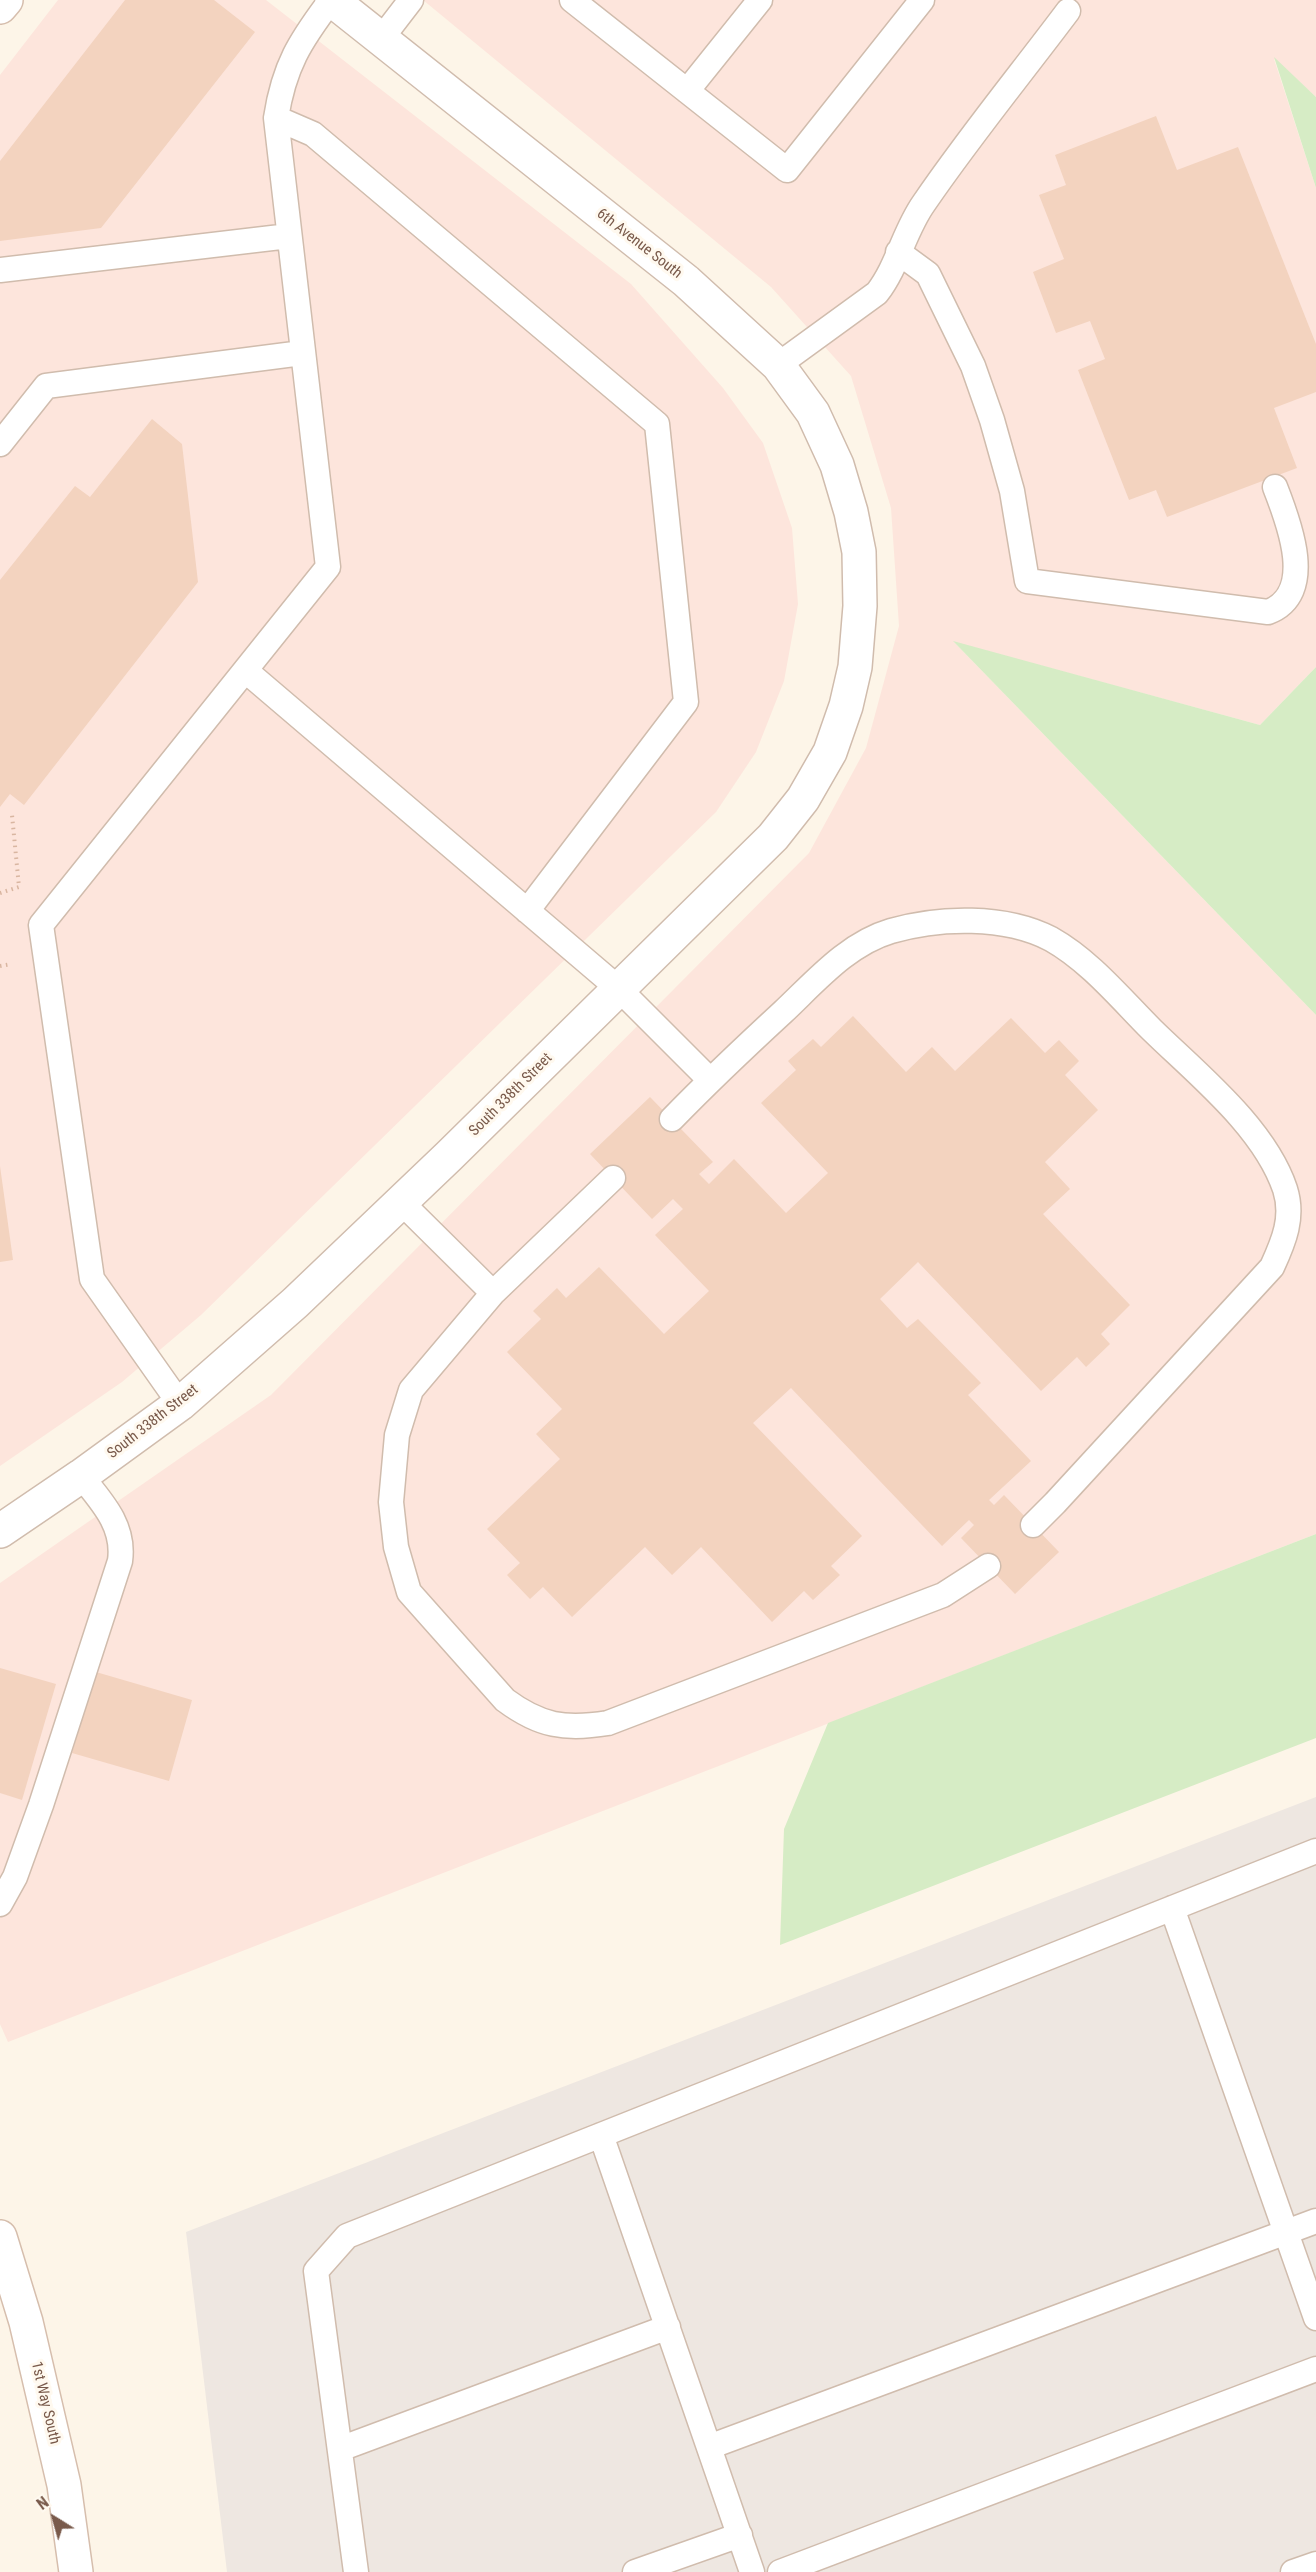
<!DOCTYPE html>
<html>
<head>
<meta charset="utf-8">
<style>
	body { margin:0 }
	#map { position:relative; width:1316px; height:2572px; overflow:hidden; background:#fdf5e8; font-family:"Roboto Condensed",sans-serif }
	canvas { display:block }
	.north { position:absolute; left:24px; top:2488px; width:60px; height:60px; -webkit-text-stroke:4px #fff9ef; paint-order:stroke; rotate:323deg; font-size:16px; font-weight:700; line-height:24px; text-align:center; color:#795a4b }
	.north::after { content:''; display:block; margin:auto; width:21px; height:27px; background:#795a4b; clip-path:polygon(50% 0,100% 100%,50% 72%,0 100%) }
</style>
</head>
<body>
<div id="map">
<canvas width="1316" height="2572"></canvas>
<div class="north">N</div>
</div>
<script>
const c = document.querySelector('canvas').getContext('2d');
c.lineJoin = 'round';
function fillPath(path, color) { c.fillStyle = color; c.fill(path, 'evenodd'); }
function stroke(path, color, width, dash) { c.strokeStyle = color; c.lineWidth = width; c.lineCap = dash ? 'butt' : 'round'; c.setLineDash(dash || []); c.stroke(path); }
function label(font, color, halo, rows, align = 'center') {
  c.font = font + ' "Roboto Condensed",sans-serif'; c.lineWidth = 6; c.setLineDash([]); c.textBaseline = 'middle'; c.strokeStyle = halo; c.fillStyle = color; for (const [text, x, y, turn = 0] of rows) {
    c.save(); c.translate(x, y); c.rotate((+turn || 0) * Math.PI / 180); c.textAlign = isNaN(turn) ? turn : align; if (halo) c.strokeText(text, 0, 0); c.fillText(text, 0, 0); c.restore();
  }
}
fillPath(new Path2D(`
	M 58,0 L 266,0 L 631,284 L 723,388 L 763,443 L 792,528 L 798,604 L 784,681 L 756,752 L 716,812 L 201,1315 L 122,1382 L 0,1466 L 0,75 Z
	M 423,0 L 1316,0 L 1316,97 L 1274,59 L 1316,188 L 1316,667 L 1260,725 L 954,642 L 1316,1015 L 1316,1534 L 8,2042 L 0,2024 L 0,1583 L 271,1395 L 809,853 L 866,748 L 899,626 L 891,508 L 851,376 L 771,287 Z`), '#fde5dc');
fillPath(new Path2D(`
	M 1316,1797 L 1316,2572 L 227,2572 L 186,2232 Z`), '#eee7e1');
fillPath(new Path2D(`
	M 1274,57 L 1316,97 L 1316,188 Z
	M 953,641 L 1260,725 L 1316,667 L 1316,1015 Z
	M 1316,1534 L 1316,1738 L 780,1945 L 784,1829 L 828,1723 Z`), '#d6ecc5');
fillPath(new Path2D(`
	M 125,0 L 214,0 L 255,32 L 101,228 L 0,241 L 0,161 Z
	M 1156,116 L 1177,170 L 1238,147 L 1316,344 L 1316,392 L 1274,408 L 1297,468 L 1167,517 L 1156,490 L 1129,500 L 1078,370 L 1105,359 L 1090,321 L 1056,333 L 1033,272 L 1064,259 L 1039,195 L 1066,185 L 1055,155 Z
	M 152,419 L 182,444 L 198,582 L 24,805 L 10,794 L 0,807 L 0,580 L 75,486 L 90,497 Z
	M 853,1016 L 906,1072 L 932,1047 L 955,1071 L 1011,1018 L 1045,1053 L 1059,1040 L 1079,1061 L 1065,1075 L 1098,1110 L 1045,1162 L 1070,1189 L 1043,1214 L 1130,1305 L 1101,1334 L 1110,1344 L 1086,1367 L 1077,1357 L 1041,1391 L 918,1262 L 880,1299 L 907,1328 L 918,1319 L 981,1383 L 968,1395 L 1031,1461 L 989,1500 L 994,1505 L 1004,1495 L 1059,1552 L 1015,1594 L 961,1538 L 974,1525 L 969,1520 L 942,1546 L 791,1388 L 753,1423 L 862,1536 L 831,1566 L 840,1575 L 813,1600 L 804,1591 L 772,1622 L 701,1547 L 672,1575 L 645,1547 L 572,1617 L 543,1587 L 530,1599 L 507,1575 L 520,1563 L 487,1529 L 560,1459 L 536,1434 L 562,1409 L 507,1352 L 541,1319 L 533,1311 L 557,1288 L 566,1298 L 599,1267 L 664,1334 L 709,1291 L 655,1235 L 683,1209 L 673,1199 L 652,1219 L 590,1154 L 650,1097 L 713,1162 L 699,1174 L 709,1184 L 734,1159 L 786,1213 L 828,1173 L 761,1103 L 796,1070 L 788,1061 L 813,1039 L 821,1047 Z
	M 0,1166 L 13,1260 L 0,1262 Z
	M 0,1668 L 56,1684 L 22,1800 L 0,1793 Z
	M 96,1672 L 192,1700 L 169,1781 L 72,1753 Z`), '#f3d3bf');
const service = new Path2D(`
	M 572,0 L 787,170 L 922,0
	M 381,39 L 411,0
	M 687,91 L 760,0
	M 276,118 L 313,134 L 657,424 L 686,702 L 527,911
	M 898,252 L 928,274 L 973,366 L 992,420 L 1012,491 L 1027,581 L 1268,612 C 1316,594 1290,525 1275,487
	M 0,270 L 289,236
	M 778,365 L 877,293 C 898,266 904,231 924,203 C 969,137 1020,75 1068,11
	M 0,444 L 46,386 L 302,353
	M 246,671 L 619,989 L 710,1080
	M 672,1119 C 708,1082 745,1047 783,1012 C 815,982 847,944 891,931 C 939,917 1005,915 1051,939 C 1090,961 1120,998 1152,1030 C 1197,1074 1264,1127 1285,1189 C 1294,1217 1284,1241 1272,1267 L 1055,1503 L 1033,1525
	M 613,1178 L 493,1293 L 411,1390 L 397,1435 L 391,1502 L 396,1547 L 409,1592 L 505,1700 C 540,1726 565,1730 608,1723 L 943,1595 L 988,1566
	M 401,1202 L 493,1293
	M 180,1404 L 92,1279 L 41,925 L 328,567 L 276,118 C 284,66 300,41 331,0
	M 0,1904 L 15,1877 L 41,1805 L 120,1561 C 125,1526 102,1502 81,1476
	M 1172,1908 L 1316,2318
	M 601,2135 L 752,2572
	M 709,2447 L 1316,2221
	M 340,2449 L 668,2327
	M 356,2572 L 316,2271 L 347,2236 L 1316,1851
	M 635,2572 L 740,2535
	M 780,2572 L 1316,2369
	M 1293,2572 L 1316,2564`);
const minor = new Path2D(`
	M 0,1531 L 81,1476 L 180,1404 L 295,1303 L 449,1156 L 773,837 L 803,799 L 830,752 L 846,706 L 855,667 L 860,606 L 859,552 L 851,512 L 837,465 L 813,413 L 778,365 L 686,281 L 332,0`);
const secondary = new Path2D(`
	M 0,7 L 6,0
	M 0,2237 L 26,2322 L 64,2485 L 76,2572`);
stroke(service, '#d0bcad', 27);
stroke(minor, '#d0bcad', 36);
stroke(secondary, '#d6bead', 36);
stroke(new Path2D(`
	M 0,893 L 19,887 L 12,815
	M 0,966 L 11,964`), '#d9b6a1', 4, [1.5, 4.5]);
stroke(service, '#fff', 24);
stroke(minor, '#fff', 33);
stroke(secondary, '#fff', 33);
label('15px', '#795a4b', '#fff9ef', [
	["6th Avenue South",639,244,38],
	["South 338th Street",511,1095,-45],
	["South 338th Street",153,1422,-38],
	["1st Way South",45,2403,77]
]);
</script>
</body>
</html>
